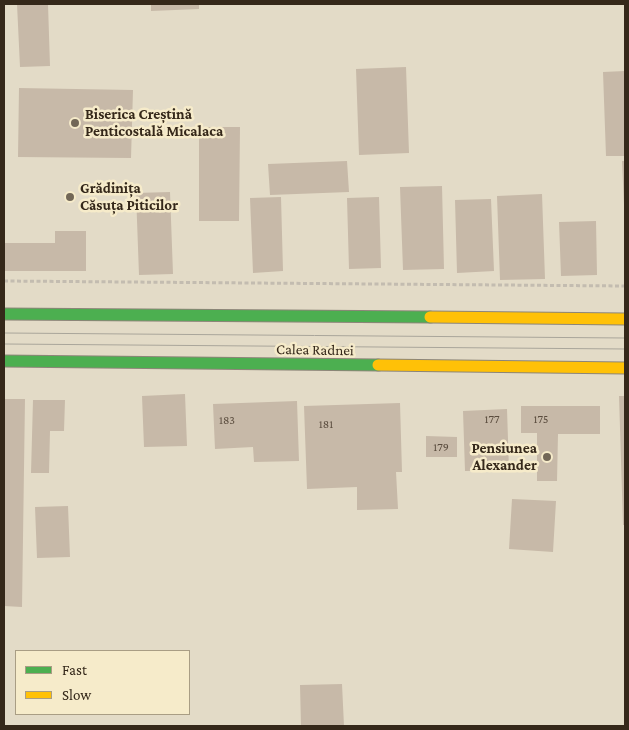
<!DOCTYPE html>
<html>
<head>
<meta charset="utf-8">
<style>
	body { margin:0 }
	#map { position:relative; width:629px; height:730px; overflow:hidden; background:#e3dbc7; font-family:"Crimson Pro",serif }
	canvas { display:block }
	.frame { position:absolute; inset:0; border:5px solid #35281a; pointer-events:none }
	.legend { position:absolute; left:15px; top:650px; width:175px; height:65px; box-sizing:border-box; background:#f6ebca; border:1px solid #a99d84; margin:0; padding:6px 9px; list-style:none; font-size:15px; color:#35281a }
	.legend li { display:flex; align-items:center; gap:10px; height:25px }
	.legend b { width:25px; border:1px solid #a99d84 }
</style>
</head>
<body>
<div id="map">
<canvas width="629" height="730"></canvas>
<div class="frame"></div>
<ul class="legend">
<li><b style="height:6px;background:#4caf50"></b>Fast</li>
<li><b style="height:6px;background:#ffc107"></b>Slow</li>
</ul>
</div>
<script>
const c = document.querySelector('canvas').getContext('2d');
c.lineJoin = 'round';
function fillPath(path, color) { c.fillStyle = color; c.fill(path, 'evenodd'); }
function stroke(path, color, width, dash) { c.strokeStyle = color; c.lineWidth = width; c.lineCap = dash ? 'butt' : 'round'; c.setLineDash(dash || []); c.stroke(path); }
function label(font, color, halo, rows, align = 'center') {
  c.font = font + ' "Crimson Pro",serif'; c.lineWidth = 5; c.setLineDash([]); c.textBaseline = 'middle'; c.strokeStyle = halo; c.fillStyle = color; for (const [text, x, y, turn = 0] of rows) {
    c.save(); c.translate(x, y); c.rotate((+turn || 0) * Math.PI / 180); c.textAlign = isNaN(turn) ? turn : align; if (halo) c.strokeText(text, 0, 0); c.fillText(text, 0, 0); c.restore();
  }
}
fillPath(new Path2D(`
	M 17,4 L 48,4 L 50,66 L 20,67 Z
	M 151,4 L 199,4 L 199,9 L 151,11 Z
	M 406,67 L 409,153 L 359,155 L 356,69 Z
	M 625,71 L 625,156 L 606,156 L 603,72 Z
	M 19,88 L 133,90 L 131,158 L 18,157 Z
	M 199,127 L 240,127 L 239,221 L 199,221 Z
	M 347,161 L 349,192 L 270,195 L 268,164 Z
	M 622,161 L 625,161 L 625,205 L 624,205 Z
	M 442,186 L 444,269 L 403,270 L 400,187 Z
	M 170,192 L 173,274 L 139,275 L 136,193 Z
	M 542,194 L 545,279 L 500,280 L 497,196 Z
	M 281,197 L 283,271 L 253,273 L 250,198 Z
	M 379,197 L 381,268 L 349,269 L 347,198 Z
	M 491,199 L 494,271 L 457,273 L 455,200 Z
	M 596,221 L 597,275 L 561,276 L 559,222 Z
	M 55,231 L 86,231 L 86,271 L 4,271 L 4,243 L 55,243 Z
	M 185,394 L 187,446 L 144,447 L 142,396 Z
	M 619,396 L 625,396 L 625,525 L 623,525 Z
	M 4,399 L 25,399 L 22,607 L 4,606 Z
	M 33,400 L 65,400 L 64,431 L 50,431 L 49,473 L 31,473 Z
	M 297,401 L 299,461 L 254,462 L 253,447 L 215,449 L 213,404 Z
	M 400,403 L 402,472 L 396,472 L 398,509 L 357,510 L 357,487 L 307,489 L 304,406 Z
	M 521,406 L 600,406 L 600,434 L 558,434 L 557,481 L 537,481 L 537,433 L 521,433 Z
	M 507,409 L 509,470 L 465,471 L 463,411 Z
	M 426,436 L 457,437 L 457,457 L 426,457 Z
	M 512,499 L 556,501 L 553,552 L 509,549 Z
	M 68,506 L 70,557 L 37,558 L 35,507 Z
	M 342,684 L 344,726 L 301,726 L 300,685 Z`), '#c7b9a8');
const fast = new Path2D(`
	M 4,314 L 430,317
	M 4,361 L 378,365`);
const slow = new Path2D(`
	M 430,317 L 625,319
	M 378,365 L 625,368`);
stroke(fast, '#8c8578', 13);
stroke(slow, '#8c8578', 13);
stroke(new Path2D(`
	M 4,281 L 625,286`), '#c3bcb0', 3, [4, 2.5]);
stroke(fast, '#4caf50', 11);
stroke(slow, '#ffc107', 11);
stroke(new Path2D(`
	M 4,333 L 625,338
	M 4,344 L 625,349`), '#a9a59a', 1);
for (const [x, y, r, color] of [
	[75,123,5,"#726757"],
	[70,197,5,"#726757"],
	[547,457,5,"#726757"]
]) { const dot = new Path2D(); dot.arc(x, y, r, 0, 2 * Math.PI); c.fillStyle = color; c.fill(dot); stroke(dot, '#f6ebca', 2); }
label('12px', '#5a4c3e', null, [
	["177",492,419],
	["175",541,419],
	["183",227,420],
	["181",326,424],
	["179",441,447]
]);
label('bold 15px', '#35281a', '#f6ebca', [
	["Biserica Creștină",85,114],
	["Penticostală Micalaca",85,131],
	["Grădinița",80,188],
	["Căsuța Piticilor",80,205],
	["Pensiunea",537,448,"right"],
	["Alexander",537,465,"right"]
], 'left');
label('15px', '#35281a', '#f6ebca', [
	["Calea Radnei",315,350,1]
]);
</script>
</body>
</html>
